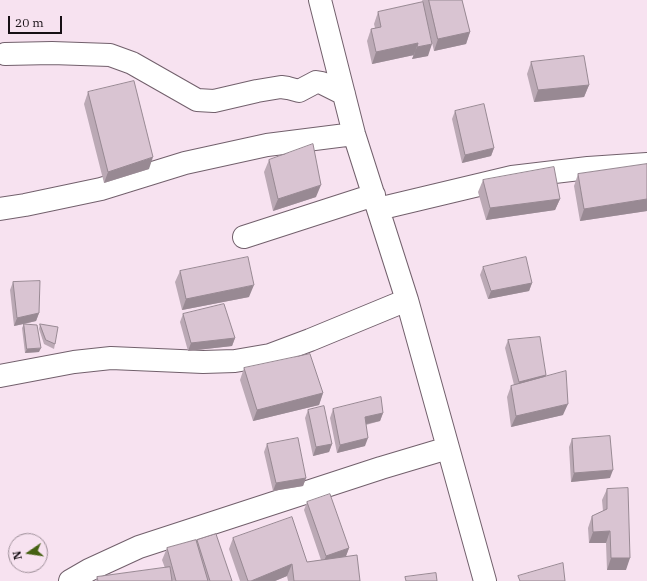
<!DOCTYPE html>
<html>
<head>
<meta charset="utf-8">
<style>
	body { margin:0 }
	#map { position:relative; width:647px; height:581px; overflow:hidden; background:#f7e2f0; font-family:"IBM Plex Serif",serif }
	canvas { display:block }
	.north { position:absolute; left:8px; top:533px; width:40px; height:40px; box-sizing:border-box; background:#f7e2f0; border:1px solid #9d8e98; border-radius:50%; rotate:257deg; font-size:11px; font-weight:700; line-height:16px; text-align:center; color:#170f14 }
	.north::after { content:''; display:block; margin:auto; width:14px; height:18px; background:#456112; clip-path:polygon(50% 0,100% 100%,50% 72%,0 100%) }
	.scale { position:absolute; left:8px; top:16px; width:54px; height:18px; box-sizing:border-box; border:2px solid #170f14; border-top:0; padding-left:5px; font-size:12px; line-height:14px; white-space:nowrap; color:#170f14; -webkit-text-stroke:3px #f7e2f0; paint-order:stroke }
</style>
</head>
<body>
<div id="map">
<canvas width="647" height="581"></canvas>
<div class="north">N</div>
<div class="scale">20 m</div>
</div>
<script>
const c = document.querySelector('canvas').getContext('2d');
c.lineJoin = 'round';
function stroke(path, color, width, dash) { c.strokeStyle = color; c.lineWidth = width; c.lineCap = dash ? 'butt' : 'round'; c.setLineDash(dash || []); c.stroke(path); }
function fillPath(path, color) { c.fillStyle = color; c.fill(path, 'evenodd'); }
const minor = new Path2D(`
	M 320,0 L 354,134 L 407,300 L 485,581
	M 5,54 L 52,53 L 110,55 L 132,63 L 197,100 L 214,101 L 257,91 L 281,87 L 288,88 L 299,91 L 316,82 L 322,83 L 344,94
	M 0,209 L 25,205 L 101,189 L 185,163 L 267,145 L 354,134
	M 378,209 L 512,177 L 588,168 L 647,164
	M 244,237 L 374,195
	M 0,376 L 74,362 L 111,358 L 203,362 L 235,361 L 270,355 L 310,340 L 407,300
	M 70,581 L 89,570 L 139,547 L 381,468 L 448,448`);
stroke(minor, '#72606c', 24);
stroke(minor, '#fff', 22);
fillPath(new Path2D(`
	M 422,0 L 462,0 L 470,32 L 466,44 L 434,51 L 428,26 L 428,56 L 412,59 L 414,55 L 372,64 L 367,41 L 371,29 L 375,28 L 374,24 L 378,12 L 423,2 Z
	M 531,62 L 589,85 L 584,97 L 534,102 L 527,74 Z
	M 88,92 L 149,169 L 104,183 L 84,104 Z
	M 455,111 L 494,148 L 491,156 L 462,163 L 452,119 Z
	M 269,160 L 316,197 L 273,211 L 264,172 Z
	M 647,164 L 647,211 L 580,221 L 574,186 L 578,174 Z
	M 483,180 L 560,199 L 555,210 L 486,220 L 478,192 Z
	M 483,267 L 532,283 L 529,291 L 488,299 L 480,275 Z
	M 180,271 L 249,297 L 182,310 L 175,282 Z
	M 13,282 L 39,313 L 36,321 L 24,324 L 39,352 L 25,353 L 22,328 L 24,324 L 14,326 L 10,290 Z
	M 183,314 L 235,338 L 232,346 L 188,351 L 180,322 Z
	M 40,324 L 55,344 L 54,349 L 44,344 L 39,329 Z
	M 508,340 L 545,376 L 563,415 L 511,427 L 507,397 L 511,386 L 514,385 L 505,348 Z
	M 244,368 L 323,393 L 319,405 L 253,421 L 240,380 Z
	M 333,409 L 383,413 L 380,421 L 366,425 L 365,446 L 337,453 L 330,418 Z
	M 308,410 L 332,444 L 329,452 L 313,456 L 305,418 Z
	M 572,439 L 610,478 L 571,482 L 569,447 Z
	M 267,444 L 306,478 L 303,486 L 273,491 L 264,452 Z
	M 607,489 L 626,570 L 607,570 L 606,543 L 589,543 L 588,528 L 592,516 L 603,511 L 602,500 Z
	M 307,502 L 349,548 L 346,556 L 360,581 L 288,581 L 287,576 L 275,581 L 240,581 L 229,549 L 233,538 L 307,562 L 321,560 L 304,510 Z
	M 196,540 L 232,581 L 96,581 L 97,577 L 165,568 L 162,560 L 167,548 Z`), '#bba9b5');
fillPath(new Path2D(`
	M 470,32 L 466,44 L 434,51 L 438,39 Z
	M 418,43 L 414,55 L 372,64 L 376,52 Z
	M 432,44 L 428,56 L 412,59 L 417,47 Z
	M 589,85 L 584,97 L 534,102 L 538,90 Z
	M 494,148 L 491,156 L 462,163 L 465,155 Z
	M 153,157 L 149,169 L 104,183 L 108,172 Z
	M 321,185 L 316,197 L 273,211 L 278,199 Z
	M 560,199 L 555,210 L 486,220 L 490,208 Z
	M 647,199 L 647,211 L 580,221 L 584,209 Z
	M 532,283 L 529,291 L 488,299 L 491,291 Z
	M 254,285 L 249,297 L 182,310 L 186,299 Z
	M 39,313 L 36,321 L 14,326 L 17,318 Z
	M 235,338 L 232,346 L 188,351 L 191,343 Z
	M 41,348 L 39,352 L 25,353 L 27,349 Z
	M 546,375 L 543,383 L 516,390 L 519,382 Z
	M 323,393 L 319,405 L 253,421 L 257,410 Z
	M 568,404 L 563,415 L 511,427 L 516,416 Z
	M 383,413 L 380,421 L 362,425 L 365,417 Z
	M 368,438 L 365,446 L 337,453 L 340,445 Z
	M 332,444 L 329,452 L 313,456 L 316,447 Z
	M 613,470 L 610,478 L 571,482 L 574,473 Z
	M 306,478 L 303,486 L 273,491 L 276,483 Z
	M 610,531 L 606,543 L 589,543 L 593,532 Z
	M 349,548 L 346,556 L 323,564 L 326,556 Z
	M 611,558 L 630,558 L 626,570 L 607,570 Z
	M 292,564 L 287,576 L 275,581 L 251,581 Z`), '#988993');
const building = new Path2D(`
	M 429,0 L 462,0 L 470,32 L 438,39 Z
	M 423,2 L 432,44 L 417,47 L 418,43 L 376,52 L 371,29 L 381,27 L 378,12 Z
	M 584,56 L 589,85 L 538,90 L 531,62 Z
	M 134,81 L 153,157 L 108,172 L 88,92 Z
	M 484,104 L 494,148 L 465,155 L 455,111 Z
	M 313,144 L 321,185 L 278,199 L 269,160 Z
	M 647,164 L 647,199 L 584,209 L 578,174 Z
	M 554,167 L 560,199 L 490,208 L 483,180 Z
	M 248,257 L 254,285 L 186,299 L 180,271 Z
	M 526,257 L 532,283 L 491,291 L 483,267 Z
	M 40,281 L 39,313 L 17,318 L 13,282 Z
	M 224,304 L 235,338 L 191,343 L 183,314 Z
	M 24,324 L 37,325 L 41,348 L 27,349 Z
	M 40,324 L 58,327 L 55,344 L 46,340 Z
	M 540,337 L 546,375 L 519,382 L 508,340 Z
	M 310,354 L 323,393 L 257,410 L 244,368 Z
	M 566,371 L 568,404 L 516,416 L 511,386 Z
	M 381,397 L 383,413 L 365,417 L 368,438 L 340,445 L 333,409 Z
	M 324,406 L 332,444 L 316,447 L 308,410 Z
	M 610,436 L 613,470 L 574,473 L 572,439 Z
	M 298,438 L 306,478 L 276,483 L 267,444 Z
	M 628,488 L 630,558 L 611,558 L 610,531 L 593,532 L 592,516 L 607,509 L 607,489 Z
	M 330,494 L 349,548 L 326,556 L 307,502 Z
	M 292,517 L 307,562 L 357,555 L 360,581 L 294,581 L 292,564 L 251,581 L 248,581 L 233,538 Z
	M 216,534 L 232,581 L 210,581 L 197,540 Z
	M 196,540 L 208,581 L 176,581 L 167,548 Z
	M 563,563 L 565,581 L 520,581 L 518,576 Z
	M 170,567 L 172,581 L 98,581 L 97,577 Z
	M 436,573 L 437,581 L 406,581 L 405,577 Z`);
fillPath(building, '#d9c4d2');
stroke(building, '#988993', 1);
</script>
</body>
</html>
